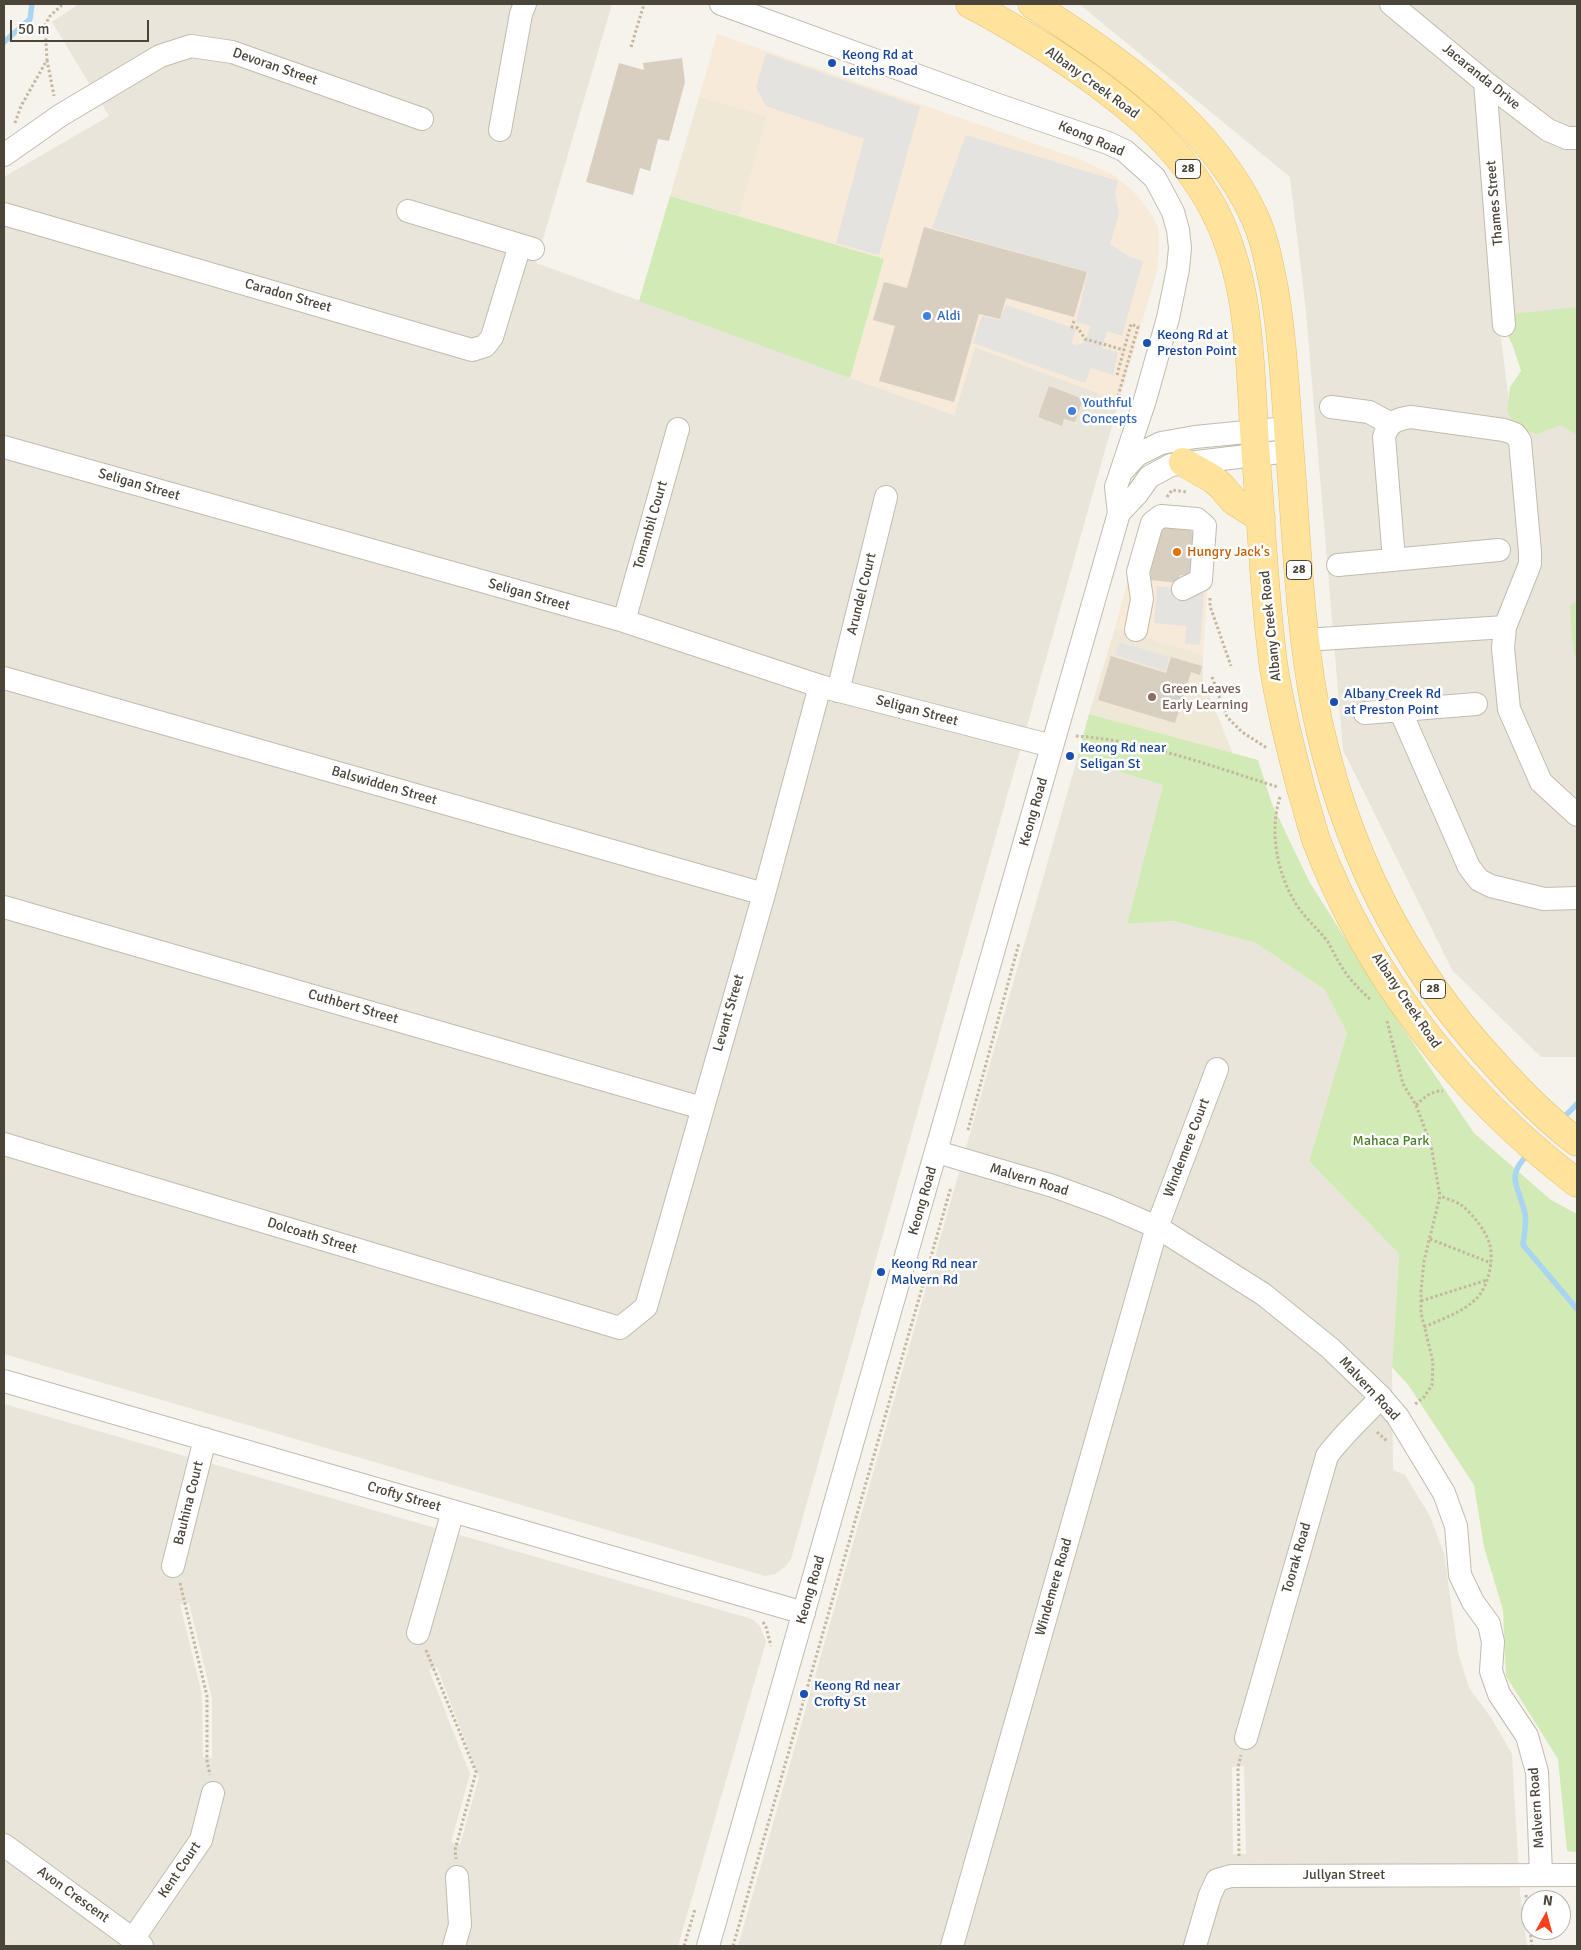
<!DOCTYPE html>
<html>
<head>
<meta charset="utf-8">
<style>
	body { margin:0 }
	#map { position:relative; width:1581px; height:1950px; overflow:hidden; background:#f6f3ec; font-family:Signika,sans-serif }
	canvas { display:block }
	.frame { position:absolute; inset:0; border:5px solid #4b4439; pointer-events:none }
	.north { position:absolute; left:1521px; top:1890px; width:50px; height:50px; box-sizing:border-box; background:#fff; border:1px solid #b7b4b0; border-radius:50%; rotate:7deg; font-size:14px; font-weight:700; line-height:20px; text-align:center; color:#4b4439 }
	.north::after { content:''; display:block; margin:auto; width:18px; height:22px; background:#fc3f1d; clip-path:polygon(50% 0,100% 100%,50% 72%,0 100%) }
	.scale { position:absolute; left:10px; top:20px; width:139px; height:22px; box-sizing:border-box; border:2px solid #4b4439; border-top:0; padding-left:6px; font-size:15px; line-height:18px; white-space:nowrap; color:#4b4439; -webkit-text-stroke:4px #fff; paint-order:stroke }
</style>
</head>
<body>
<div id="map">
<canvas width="1581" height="1950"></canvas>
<div class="frame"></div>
<div class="north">N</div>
<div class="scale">50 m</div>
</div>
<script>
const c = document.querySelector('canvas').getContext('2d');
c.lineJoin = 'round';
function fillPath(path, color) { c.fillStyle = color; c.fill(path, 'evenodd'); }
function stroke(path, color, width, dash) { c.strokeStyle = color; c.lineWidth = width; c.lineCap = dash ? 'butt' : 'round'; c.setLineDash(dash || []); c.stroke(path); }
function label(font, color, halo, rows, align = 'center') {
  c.font = font + ' Signika,sans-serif'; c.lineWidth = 5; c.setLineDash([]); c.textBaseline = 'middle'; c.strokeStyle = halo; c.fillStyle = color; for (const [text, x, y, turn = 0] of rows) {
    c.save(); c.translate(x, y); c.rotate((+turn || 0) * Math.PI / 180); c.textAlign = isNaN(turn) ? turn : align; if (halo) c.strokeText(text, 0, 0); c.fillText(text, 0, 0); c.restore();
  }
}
fillPath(new Path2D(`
	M 79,4 L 612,4 L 536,263 L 954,415 L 975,347 L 1119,401 L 791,1559 L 785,1567 L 775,1574 L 765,1576 L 4,1354 L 4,177 L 109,116 L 52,22 Z
	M 1079,4 L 1577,4 L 1577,340 L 1500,330 L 1509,402 L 1577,401 L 1577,1057 L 1541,1057 L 1452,970 L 1343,750 L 1306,312 L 1290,177 Z
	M 1077,759 L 1163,785 L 1127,924 L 1173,921 L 1256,943 L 1325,990 L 1347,1033 L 1309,1161 L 1399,1254 L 1392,1367 L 1393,1470 L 1405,1475 L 1430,1516 L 1444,1553 L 1458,1652 L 1469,1688 L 1492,1719 L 1512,1754 L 1520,1894 L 1527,1946 L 738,1946 ZM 1244,1766 L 1246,1854 L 1233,1854 L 1232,1767 Z
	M 4,1404 L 752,1619 L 760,1626 L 766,1642 L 678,1946 L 4,1946 ZM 189,1603 L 212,1698 L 212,1758 L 203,1757 L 202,1695 L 180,1604 ZM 437,1667 L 479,1777 L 460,1845 L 451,1842 L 470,1774 L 429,1670 Z`), '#eae5da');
fillPath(new Path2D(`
	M 717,34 L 1079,159 L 1115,176 L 1132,190 L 1149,210 L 1159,229 L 1158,267 L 1119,401 L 975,347 L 954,415 L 850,378 L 884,260 L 739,216 L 767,116 L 699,97 Z
	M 1159,507 L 1203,512 L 1209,514 L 1212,519 L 1203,655 L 1115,628 L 1145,515 L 1150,510 Z`), '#f7ead8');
fillPath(new Path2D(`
	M 699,97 L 767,116 L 739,216 L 670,196 Z
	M 1115,628 L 1203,655 L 1203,680 L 1233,754 L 1089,714 Z`), '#efe8d6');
fillPath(new Path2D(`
	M 670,196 L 884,259 L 850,378 L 639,301 Z
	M 1577,307 L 1577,435 L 1560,425 L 1538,434 L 1517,430 L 1507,410 L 1510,387 L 1521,371 L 1513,346 L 1506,332 L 1513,314 Z
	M 1577,600 L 1577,666 L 1572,638 L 1570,606 Z
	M 1089,714 L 1258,760 L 1272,804 L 1310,883 L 1391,1010 L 1474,1133 L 1551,1200 L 1577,1214 L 1577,1852 L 1567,1851 L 1558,1759 L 1506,1676 L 1503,1610 L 1484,1547 L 1474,1485 L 1409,1386 L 1392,1367 L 1399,1254 L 1309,1161 L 1347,1033 L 1325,990 L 1256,943 L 1173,921 L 1127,924 L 1163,785 L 1077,759 Z`), '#d2eab5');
fillPath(new Path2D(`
	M 766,53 L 920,107 L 879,255 L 836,243 L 864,139 L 766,106 L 756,87 Z
	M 966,135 L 1118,181 L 1115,194 L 1119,214 L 1110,244 L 1130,257 L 1143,261 L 1122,336 L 1107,331 L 1102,348 L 1118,352 L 1113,375 L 1091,368 L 1085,383 L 973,343 L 982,316 L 1000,320 L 1006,305 L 1076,329 L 1071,343 L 1075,345 L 1081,344 L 1085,341 L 1091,326 L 1076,322 L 1088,272 L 932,228 Z
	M 1157,586 L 1173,588 L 1173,591 L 1204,594 L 1200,645 L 1185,644 L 1186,626 L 1154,623 Z
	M 1119,642 L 1169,657 L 1165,671 L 1115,655 Z`), '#e5e3e0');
stroke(new Path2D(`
	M 4,42 L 30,19 L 32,4
	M 1562,1119 L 1577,1104
	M 1529,1153 C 1504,1178 1519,1185 1525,1214 C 1527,1223 1524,1236 1523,1245 L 1577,1309`), '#a9d4f2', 5.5);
fillPath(new Path2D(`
	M 682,58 L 685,82 L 669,141 L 658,139 L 650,171 L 640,168 L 633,195 L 586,182 L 619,63 L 644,70 L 643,63 Z
	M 924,227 L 1087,272 L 1074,317 L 1006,298 L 1000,319 L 979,314 L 954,402 L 879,381 L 895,326 L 873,320 L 884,282 L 907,288 Z
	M 1049,386 L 1083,399 L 1075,422 L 1064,419 L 1062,426 L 1038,417 Z
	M 1165,527 L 1189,529 L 1197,537 L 1194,576 L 1180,575 L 1179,583 L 1150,580 L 1154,536 Z
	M 1111,656 L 1166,673 L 1171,657 L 1202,666 L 1200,675 L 1191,672 L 1175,723 L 1098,700 Z`), '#d8cfc1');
const minor = new Path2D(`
	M 1391,4 L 1485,82 L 1548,130 L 1567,138 L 1577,138
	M 1485,82 L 1504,325
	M 500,130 L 521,14 L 525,4
	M 4,155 L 61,115 L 160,56 L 191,46 L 232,52 L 422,119
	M 408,211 L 533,249
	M 4,214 L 472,350 L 485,346 L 492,337 L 520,245
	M 1331,407 L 1369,412 L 1391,424
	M 4,447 L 624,621 L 820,686 L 1052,746
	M 1124,469 L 1137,455 L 1161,443 L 1195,437 L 1287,428
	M 1119,513 L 1137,494 L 1149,477 L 1171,465 L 1289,451
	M 1394,560 L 1384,437 C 1388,423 1396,419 1411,417 L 1504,430 L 1515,434 L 1520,441 L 1530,552 L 1530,564 L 1505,627 L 1503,648 L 1509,709 L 1541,782 L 1577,815
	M 1338,565 L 1499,550
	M 624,621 L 678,429
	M 1136,630 L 1142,599 L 1138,572 L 1152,523 L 1161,516 L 1197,519 L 1205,526 L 1201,580 L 1183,589
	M 1305,640 L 1505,627
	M 4,678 L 764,894
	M 838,691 L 886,497
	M 1400,710 L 1469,867 L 1479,880 L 1491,886 L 1544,899 L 1577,898
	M 1365,713 L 1476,704
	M 4,907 L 702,1108
	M 4,1144 L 620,1328 L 646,1307 L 764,894 L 820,686
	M 937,1152 L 1053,1186 L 1108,1206 L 1157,1227 L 1263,1294 L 1330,1348 L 1381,1397 L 1398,1417 L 1444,1493 L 1456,1526 L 1460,1575 L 1473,1602 L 1489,1624 L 1493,1642 L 1491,1671 L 1499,1694 L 1527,1736 L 1537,1772 L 1541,1874
	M 4,1381 L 804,1613
	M 173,1566 L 205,1439
	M 418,1633 L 453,1511
	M 1246,1738 L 1327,1456 C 1343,1434 1363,1417 1381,1397
	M 4,1845 L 142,1946
	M 133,1939 L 201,1840 L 213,1793
	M 454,1946 L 460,1925 L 457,1877
	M 708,1946 L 1119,513 L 1116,487 L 1145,400 L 1168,318 L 1178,269 L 1180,248 L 1178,230 L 1173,212 L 1155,178 L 1125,151 L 1108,143 L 998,105 L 721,4
	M 952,1946 L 1157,1227 L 1217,1069
	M 1195,1946 L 1210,1895 L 1217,1880 L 1231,1876 L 1577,1875`);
const major = new Path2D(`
	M 970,4 C 999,19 1027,36 1055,54 C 1117,95 1179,142 1214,210 C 1254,287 1249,374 1256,458 C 1262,528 1264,599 1274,669 C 1281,711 1291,751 1302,792 C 1307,808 1311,824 1316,840 C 1368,976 1461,1095 1577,1183
	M 1032,4 C 1115,57 1213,124 1255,218 C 1265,240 1269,264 1274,288 C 1284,347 1286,407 1291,467 C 1297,547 1300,627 1315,706 C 1342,842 1400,962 1495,1064 C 1520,1092 1547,1119 1577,1142
	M 1183,462 L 1213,479 L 1221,486 L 1234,501 L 1261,518`);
stroke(minor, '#c2bbae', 24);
stroke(major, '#e6c16a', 29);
stroke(new Path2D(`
	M 631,47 L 644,4
	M 47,60 L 54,96
	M 15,123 L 21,106 L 47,60 L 45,25 L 50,16 L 63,4
	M 1074,321 L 1072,327 L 1078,328 L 1085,339 L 1124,350
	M 1117,375 L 1131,324 L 1138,327 L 1118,396 L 1125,399
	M 1167,497 L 1172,490 L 1187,492
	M 1210,598 L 1210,606 L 1231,666
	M 1212,677 L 1227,717 L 1242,732 L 1267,748
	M 1076,736 C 1146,741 1211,766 1278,787
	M 1280,797 C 1269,832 1277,873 1296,904 C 1305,918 1318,929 1328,942 C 1333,951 1337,960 1343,969 C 1351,981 1360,990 1371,1000
	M 1387,1021 L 1403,1084 L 1416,1105 L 1431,1145 L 1440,1196 L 1424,1261 L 1421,1291 L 1421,1313 L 1433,1362 L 1432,1385 L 1424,1397 L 1414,1405
	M 1416,1105 C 1424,1098 1432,1090 1443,1091
	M 968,1130 L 1019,943
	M 1430,1239 L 1491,1263
	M 1421,1301 L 1487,1280
	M 1424,1327 C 1442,1319 1461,1313 1475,1300 C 1488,1289 1495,1258 1489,1242 C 1485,1230 1472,1213 1461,1205 C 1455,1201 1447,1199 1440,1196
	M 1377,1432 L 1388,1442
	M 180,1583 L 207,1696 L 207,1761 L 210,1775
	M 763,1622 L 766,1627 L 771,1646
	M 426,1650 L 476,1772 L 455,1850 L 456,1859
	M 1239,1856 L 1238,1767 L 1241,1755
	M 1526,1895 L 1532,1946
	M 684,1946 L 695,1909
	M 733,1946 L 951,1187`), '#c4b79f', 3, [2.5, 2.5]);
stroke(minor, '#fff', 22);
stroke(major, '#ffe39c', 28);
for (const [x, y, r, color] of [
	[832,63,5,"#1a4fb4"],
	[927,316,5,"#3f7fe0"],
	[1147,343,5,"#1a4fb4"],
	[1072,411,5,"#3f7fe0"],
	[1177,552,5,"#e8710a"],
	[1152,697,5,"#8d6e63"],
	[1334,702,5,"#1a4fb4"],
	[1070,756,5,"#1a4fb4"],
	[881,1272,5,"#1a4fb4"],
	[804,1694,5,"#1a4fb4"]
]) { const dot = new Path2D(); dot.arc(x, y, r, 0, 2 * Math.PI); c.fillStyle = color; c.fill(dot); stroke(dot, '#fff', 2); }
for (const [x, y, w] of [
	[1188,169,25],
	[1299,570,25],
	[1433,989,25]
]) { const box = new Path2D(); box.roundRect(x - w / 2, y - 9.5, w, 19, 4); c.fillStyle = '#fff'; c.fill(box); stroke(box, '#4b4439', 1); }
label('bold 12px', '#4b4439', null, [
	["28",1188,169],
	["28",1299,570],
	["28",1433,989]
]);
label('14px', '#164399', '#fff', [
	["Keong Rd at",842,55],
	["Leitchs Road",842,71],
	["Keong Rd at",1157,335],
	["Preston Point",1157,351],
	["Albany Creek Rd",1344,694],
	["at Preston Point",1344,710],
	["Keong Rd near",1080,748],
	["Seligan St",1080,764],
	["Keong Rd near",891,1264],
	["Malvern Rd",891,1280],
	["Keong Rd near",814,1686],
	["Crofty St",814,1702]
], 'left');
label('14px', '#4b4439', '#fff', [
	["Devoran Street",275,67,19],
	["Jacaranda Drive",1481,77,39],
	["Albany Creek Road",1092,83,36],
	["Keong Road",1091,139,23],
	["Thames Street",1495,203,-95],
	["Caradon Street",288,296,16],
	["Seligan Street",139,485,16],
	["Tomanbil Court",651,525,-74],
	["Arundel Court",862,594,-76],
	["Seligan Street",529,595,16],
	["Albany Creek Road",1271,626,-96],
	["Seligan Street",917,711,15],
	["Balswidden Street",384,786,16],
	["Keong Road",1034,812,-74],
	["Albany Creek Road",1406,1001,56],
	["Cuthbert Street",353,1007,16],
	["Levant Street",729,1013,-74],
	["Windemere Court",1187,1148,-69],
	["Malvern Road",1029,1180,17],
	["Keong Road",923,1201,-74],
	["Dolcoath Street",312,1236,17],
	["Malvern Road",1369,1389,47],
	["Crofty Street",404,1497,16],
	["Bauhina Court",189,1503,-76],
	["Toorak Road",1297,1558,-74],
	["Windemere Road",1054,1587,-74],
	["Keong Road",811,1590,-74],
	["Malvern Road",1537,1808,-94],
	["Kent Court",180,1870,-56],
	["Jullyan Street",1344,1875],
	["Avon Crescent",73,1895,36]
]);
label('14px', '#366cbe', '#fff', [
	["Aldi",937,316],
	["Youthful",1082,403],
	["Concepts",1082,419]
], 'left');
label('14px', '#c56008', '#fff', [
	["Hungry Jack's",1187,552]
], 'left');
label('14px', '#785e54', '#fff', [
	["Green Leaves",1162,689],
	["Early Learning",1162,705]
], 'left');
label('14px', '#4a7f2a', '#fff', [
	["Mahaca Park",1391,1141]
]);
</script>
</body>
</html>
